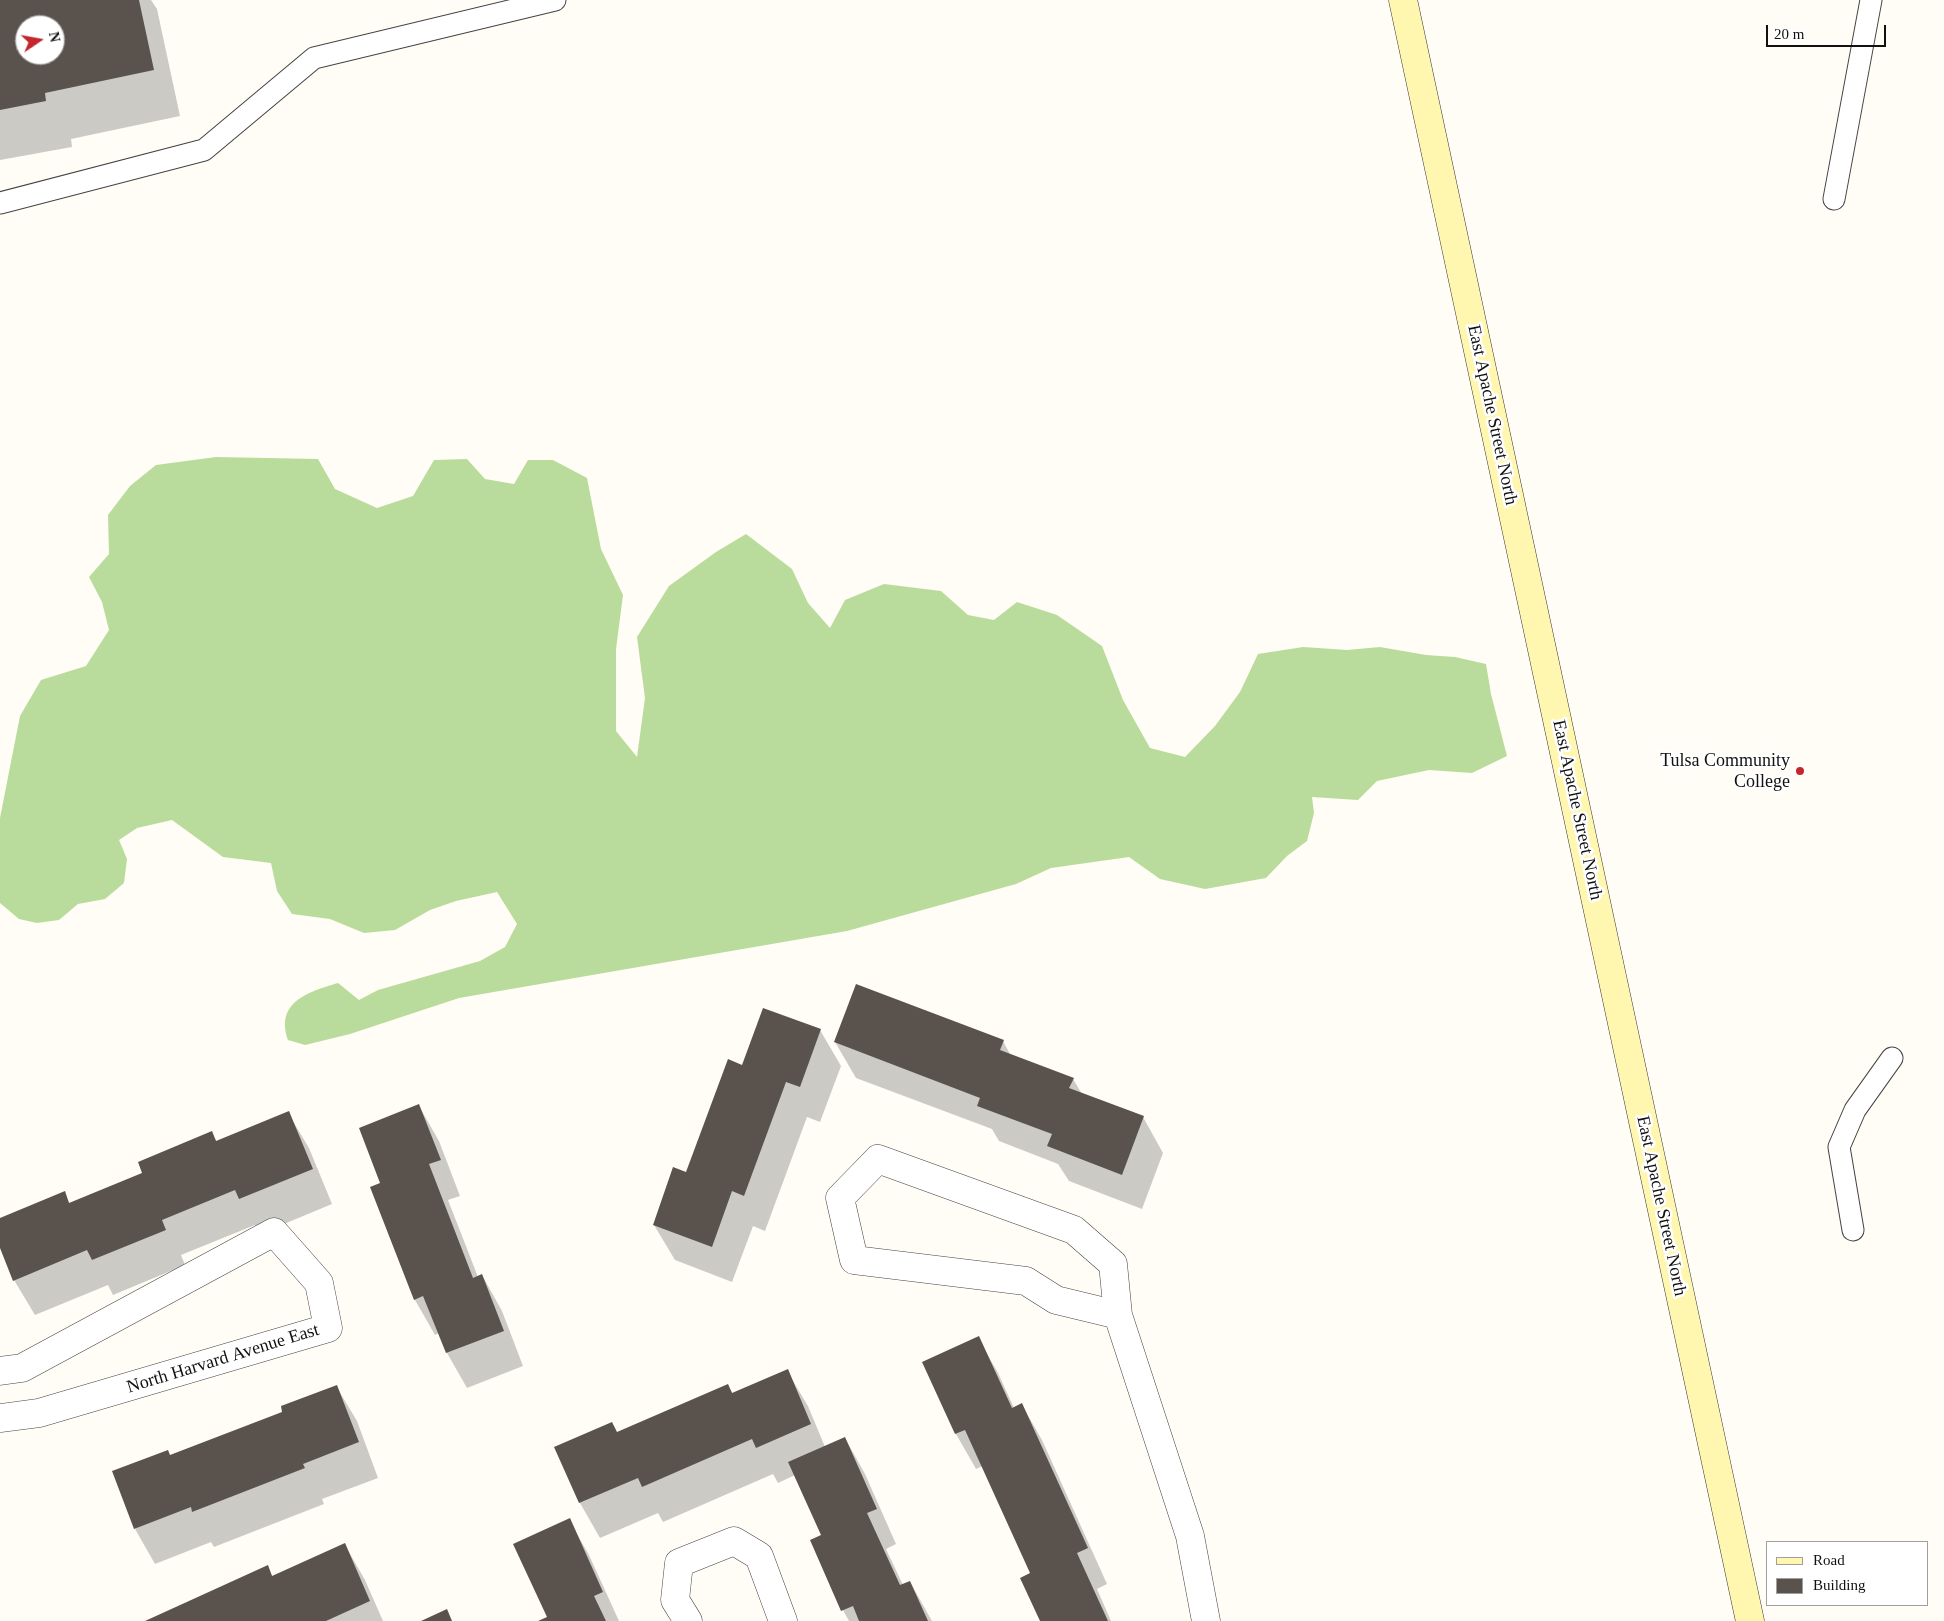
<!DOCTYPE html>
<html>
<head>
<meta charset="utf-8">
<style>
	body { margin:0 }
	#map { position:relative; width:1944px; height:1621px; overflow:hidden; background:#fffdf5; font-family:Georgia,serif }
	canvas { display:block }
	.legend { position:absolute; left:1766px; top:1541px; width:162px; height:65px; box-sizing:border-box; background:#fff; border:1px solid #a0a0a0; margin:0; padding:6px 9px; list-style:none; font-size:15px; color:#111 }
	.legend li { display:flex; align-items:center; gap:10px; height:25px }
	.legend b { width:25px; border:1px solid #a0a0a0 }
	.north { position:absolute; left:15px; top:15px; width:50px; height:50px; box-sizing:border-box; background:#fff; border:1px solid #a0a0a0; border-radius:50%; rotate:78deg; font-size:14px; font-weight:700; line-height:20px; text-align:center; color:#111 }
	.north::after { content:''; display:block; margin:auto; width:18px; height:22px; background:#c4262e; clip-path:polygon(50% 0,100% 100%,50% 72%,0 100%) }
	.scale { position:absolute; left:1766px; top:25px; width:120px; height:22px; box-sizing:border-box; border:2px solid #111; border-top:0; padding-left:6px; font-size:15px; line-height:18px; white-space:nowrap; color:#111; -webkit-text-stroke:4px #fff; paint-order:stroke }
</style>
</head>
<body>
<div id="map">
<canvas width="1944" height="1621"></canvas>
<ul class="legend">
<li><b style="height:6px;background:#fff6b0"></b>Road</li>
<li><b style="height:14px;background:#5a524d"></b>Building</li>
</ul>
<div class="north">N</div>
<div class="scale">20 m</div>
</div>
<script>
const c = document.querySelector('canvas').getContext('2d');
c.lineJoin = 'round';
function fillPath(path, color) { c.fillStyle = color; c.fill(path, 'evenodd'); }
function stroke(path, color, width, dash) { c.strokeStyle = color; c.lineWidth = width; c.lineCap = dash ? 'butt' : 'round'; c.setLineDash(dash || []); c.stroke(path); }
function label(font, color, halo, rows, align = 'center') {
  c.font = font + ' Georgia,serif'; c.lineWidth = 5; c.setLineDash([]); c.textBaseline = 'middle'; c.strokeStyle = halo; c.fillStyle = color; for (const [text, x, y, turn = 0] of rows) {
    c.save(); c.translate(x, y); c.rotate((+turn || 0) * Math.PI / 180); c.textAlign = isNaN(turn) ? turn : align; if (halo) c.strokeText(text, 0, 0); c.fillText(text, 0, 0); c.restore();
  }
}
fillPath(new Path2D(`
	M 216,457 L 318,459 L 335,489 L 377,508 L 413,496 L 434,460 L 467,459 L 485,479 L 514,484 L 528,460 L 553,460 L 587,478 L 601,549 L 623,595 L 616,649 L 616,731 L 637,757 L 645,698 L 637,637 L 669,586 L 716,552 L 746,534 L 792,569 L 808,603 L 830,628 L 845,600 L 884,584 L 941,591 L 968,615 L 994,620 L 1017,602 L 1057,615 L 1102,646 L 1123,700 L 1150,748 L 1185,757 L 1215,726 L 1240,692 L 1258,654 L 1303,647 L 1347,650 L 1380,647 L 1426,655 L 1455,657 L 1486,664 L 1491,694 L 1507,756 L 1472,773 L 1429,770 L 1377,781 L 1358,800 L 1312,797 L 1314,813 L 1307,841 L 1287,856 L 1266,878 L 1205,889 L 1160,879 L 1129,857 L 1051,868 L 1016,884 L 847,931 L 459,998 L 350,1034 L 305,1045 L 288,1040 C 275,1002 308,992 338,983 L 359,1000 L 378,990 L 480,961 L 505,947 L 517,924 L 497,892 L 456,901 L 430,910 L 395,930 L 364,933 L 330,919 L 292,914 L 277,891 L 271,863 L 223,857 L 172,820 L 137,828 L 119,840 L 127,859 L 124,883 L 105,899 L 78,904 L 59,920 L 37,923 L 19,919 L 0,903 L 0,818 L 20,716 L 41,680 L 86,666 L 109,630 L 102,602 L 89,577 L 109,554 L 108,515 L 130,486 L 156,465 Z`), '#b9dc9c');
fillPath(new Path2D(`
	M 0,0 L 151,0 L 157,9 L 180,116 L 71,139 L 72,147 L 0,160 ZM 25,25 L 55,25 L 55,55 L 25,55 Z
	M 820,1030 L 841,1066 L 820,1122 L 807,1117 L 765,1231 L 753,1226 L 732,1282 L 675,1260 L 654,1225 L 687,1173 L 742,1066 Z
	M 1003,1041 L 1011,1056 L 1073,1079 L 1082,1094 L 1143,1117 L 1163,1153 L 1142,1209 L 1069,1181 L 1058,1164 L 999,1141 L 992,1129 L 856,1078 L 835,1042 Z
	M 419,1106 L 439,1141 L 460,1196 L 448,1200 L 478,1277 L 482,1275 L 502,1311 L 523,1366 L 467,1388 L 447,1353 L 439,1333 L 435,1335 L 415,1300 L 382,1184 Z
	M 288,1113 L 309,1148 L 332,1204 L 260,1234 L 255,1225 L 181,1255 L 185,1265 L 113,1295 L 108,1285 L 35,1315 L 14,1280 L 0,1245 L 0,1219 L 64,1193 L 70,1204 L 144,1173 L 211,1132 L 217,1142 Z
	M 978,1338 L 998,1373 L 1014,1408 L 1022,1405 L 1042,1440 L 1107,1584 L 1097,1589 L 1111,1621 L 1041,1621 L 1032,1574 L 983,1466 L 976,1469 L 956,1434 L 924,1363 Z
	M 787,1371 L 808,1406 L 825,1447 L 845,1438 L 865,1474 L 896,1544 L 886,1549 L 903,1585 L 910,1582 L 932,1621 L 849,1621 L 843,1610 L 822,1536 L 795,1475 L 778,1483 L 773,1474 L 663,1522 L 658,1513 L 600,1538 L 580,1503 L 556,1448 L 617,1433 L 728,1386 L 733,1394 Z
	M 336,1386 L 357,1421 L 378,1478 L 322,1499 L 324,1504 L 214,1547 L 211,1542 L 155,1564 L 135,1529 L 284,1412 Z
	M 569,1520 L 589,1555 L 619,1621 L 541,1621 L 548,1618 Z
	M 345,1545 L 365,1580 L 383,1621 L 148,1621 L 267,1567 L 273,1577 Z`), '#0003');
fillPath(new Path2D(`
	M 0,0 L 139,0 L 154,70 L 45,93 L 46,101 L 0,110 ZM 25,25 L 55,25 L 55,55 L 25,55 Z
	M 856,984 L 1004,1040 L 1000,1050 L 1074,1078 L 1069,1088 L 1144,1116 L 1122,1175 L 1047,1146 L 1052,1134 L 977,1106 L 980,1098 L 834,1042 Z
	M 763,1008 L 821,1029 L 800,1087 L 786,1082 L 744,1196 L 732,1191 L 712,1247 L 653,1225 L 673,1167 L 686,1172 L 728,1059 L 742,1065 Z
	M 419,1104 L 441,1160 L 429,1164 L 473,1278 L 482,1274 L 504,1331 L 446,1353 L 423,1296 L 414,1300 L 370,1187 L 380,1183 L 359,1128 Z
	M 289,1111 L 313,1169 L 239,1199 L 235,1190 L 162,1220 L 166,1230 L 92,1260 L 87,1250 L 13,1281 L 0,1248 L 0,1218 L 65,1191 L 69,1203 L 142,1173 L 138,1162 L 212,1131 L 216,1141 Z
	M 979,1336 L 1012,1408 L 1022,1403 L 1088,1548 L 1077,1553 L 1108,1621 L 1040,1621 L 1020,1578 L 1030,1573 L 965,1430 L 955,1434 L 922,1362 Z
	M 788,1369 L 811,1424 L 756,1448 L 752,1439 L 642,1487 L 638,1478 L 579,1503 L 554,1447 L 612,1422 L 617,1432 L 728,1384 L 732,1393 Z
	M 337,1385 L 359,1442 L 303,1464 L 305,1468 L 192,1512 L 191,1507 L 134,1529 L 112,1471 L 168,1450 L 170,1455 L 282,1412 L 281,1406 Z
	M 845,1437 L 877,1509 L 867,1513 L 900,1585 L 910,1581 L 928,1621 L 859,1621 L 853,1606 L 841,1611 L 810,1540 L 821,1535 L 788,1462 Z
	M 570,1518 L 603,1592 L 594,1596 L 606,1621 L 538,1621 L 547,1617 L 513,1544 Z
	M 345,1543 L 370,1601 L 326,1621 L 145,1621 L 268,1565 L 272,1576 Z
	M 447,1609 L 452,1621 L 421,1621 Z`), '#5a524d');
const lane = new Path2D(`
	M 1834,199 L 1871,0
	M 0,203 L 204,150 L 314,58 L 555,0
	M 1853,1230 L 1839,1147 L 1855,1110 L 1892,1058`);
const street = new Path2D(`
	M 1118,1315 L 1056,1300 L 1026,1281 L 854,1260 L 840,1198 L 878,1159 L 1074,1230 L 1113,1264 L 1118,1315 L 1190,1536 L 1206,1621
	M 0,1371 L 22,1368 L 274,1232 L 319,1283 L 328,1328 L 39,1413 L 0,1418
	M 688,1621 L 675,1600 L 679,1563 L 734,1541 L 759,1556 L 783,1621`);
const secondary = new Path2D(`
	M 1403,0 L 1750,1621`);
stroke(lane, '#444', 23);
stroke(street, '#444', 29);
stroke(secondary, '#333', 29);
stroke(lane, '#fff', 21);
stroke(street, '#fff', 28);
stroke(secondary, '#fff6b0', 28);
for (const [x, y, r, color] of [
	[1800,771,5,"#c4262e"]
]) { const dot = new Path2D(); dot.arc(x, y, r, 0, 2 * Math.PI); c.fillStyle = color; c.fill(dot); stroke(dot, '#fff', 2); }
label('18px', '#111', '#fff', [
	["East Apache Street North",1492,415,78],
	["East Apache Street North",1577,810,78],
	["East Apache Street North",1661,1206,78],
	["North Harvard Avenue East",223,1359,-17]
]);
label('18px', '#111', '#fff', [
	["Tulsa Community",1790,761],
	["College",1790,782]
], 'right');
</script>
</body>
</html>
